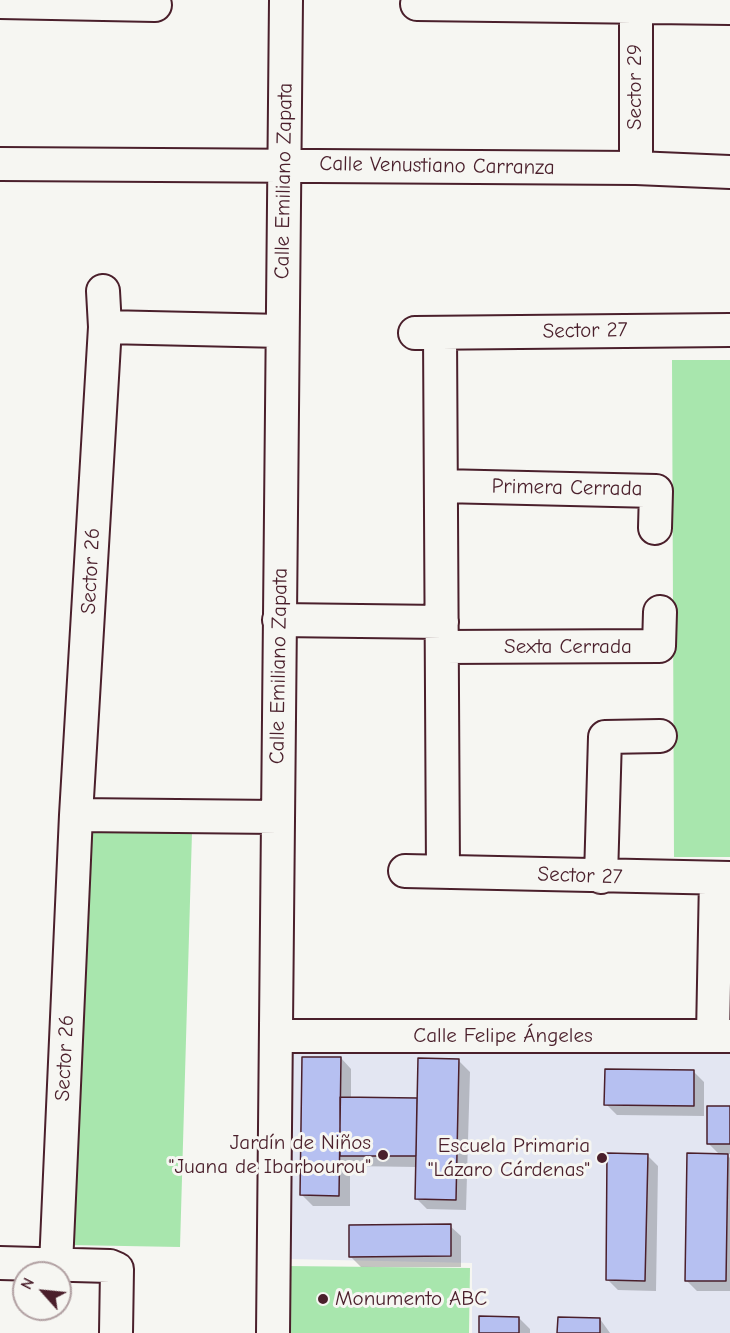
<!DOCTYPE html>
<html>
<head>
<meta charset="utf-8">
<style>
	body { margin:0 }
	#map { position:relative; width:730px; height:1333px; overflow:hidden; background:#f6f6f2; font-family:"Comic Neue",sans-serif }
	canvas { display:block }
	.north { position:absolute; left:12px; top:1261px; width:60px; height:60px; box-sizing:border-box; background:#f6f6f2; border:2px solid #b1a0a2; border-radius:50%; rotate:297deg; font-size:16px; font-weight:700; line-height:24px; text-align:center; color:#4a1f2b }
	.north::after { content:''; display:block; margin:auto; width:21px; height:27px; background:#4a1f2b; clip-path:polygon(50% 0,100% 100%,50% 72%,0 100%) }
</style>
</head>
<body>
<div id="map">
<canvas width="730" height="1333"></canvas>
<div class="north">N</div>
</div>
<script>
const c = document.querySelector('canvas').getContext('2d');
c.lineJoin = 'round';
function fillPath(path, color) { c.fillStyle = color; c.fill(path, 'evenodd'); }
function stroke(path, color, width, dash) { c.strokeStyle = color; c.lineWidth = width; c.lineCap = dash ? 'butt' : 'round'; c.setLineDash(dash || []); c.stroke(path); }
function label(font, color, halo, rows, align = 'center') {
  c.font = font + ' "Comic Neue",sans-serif'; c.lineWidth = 6; c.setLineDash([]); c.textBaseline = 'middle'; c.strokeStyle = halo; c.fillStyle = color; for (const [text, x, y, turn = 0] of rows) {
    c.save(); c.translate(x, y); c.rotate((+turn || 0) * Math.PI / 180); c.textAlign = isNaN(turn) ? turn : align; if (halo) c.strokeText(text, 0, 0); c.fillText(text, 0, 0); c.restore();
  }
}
fillPath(new Path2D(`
	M 293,1046 L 730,1054 L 730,1333 L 472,1333 L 472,1263 L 288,1259 Z`), '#e3e6f2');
fillPath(new Path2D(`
	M 672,360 L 730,360 L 730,857 L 674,857 Z
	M 81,829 L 192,832 L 180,1247 L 69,1245 Z
	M 286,1266 L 470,1268 L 469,1333 L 285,1333 Z`), '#a8e6ad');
fillPath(new Path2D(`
	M 341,1058 L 351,1069 L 351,1099 L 419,1099 L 459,1061 L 470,1072 L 466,1210 L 427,1209 L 416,1198 L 417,1167 L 350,1166 L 350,1206 L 313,1206 L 302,1195 Z
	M 693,1071 L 704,1082 L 704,1116 L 617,1115 L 606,1104 Z
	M 730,1108 L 730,1154 L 726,1154 L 730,1158 L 730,1291 L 697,1291 L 686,1280 L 720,1155 L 708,1143 Z
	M 647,1155 L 658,1166 L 656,1291 L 618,1290 L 607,1279 Z
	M 450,1226 L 461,1236 L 461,1267 L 361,1267 L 350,1256 Z
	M 519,1318 L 530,1329 L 530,1333 L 480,1333 Z
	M 600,1319 L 610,1333 L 559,1333 Z`), '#0003');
const building = new Path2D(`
	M 302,1057 L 341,1057 L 339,1196 L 300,1195 Z
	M 418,1058 L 459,1059 L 456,1200 L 415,1199 Z
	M 605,1069 L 694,1070 L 694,1106 L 604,1105 Z
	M 340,1097 L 417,1098 L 416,1156 L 340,1156 Z
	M 707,1106 L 730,1106 L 730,1144 L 707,1144 Z
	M 607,1153 L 648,1154 L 645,1281 L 606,1280 Z
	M 687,1153 L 728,1154 L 726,1281 L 685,1281 Z
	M 451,1224 L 451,1256 L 349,1257 L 349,1225 Z
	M 479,1316 L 519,1317 L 519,1333 L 479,1333 Z
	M 558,1317 L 600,1318 L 600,1333 L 557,1333 Z`);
fillPath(building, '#b6c0f1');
stroke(building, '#4a1f2b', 1.5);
const minor = new Path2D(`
	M 0,2 L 155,5
	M 417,4 L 730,8
	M 0,164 L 636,168 L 730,172
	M 636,168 L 636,6
	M 105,327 L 282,331
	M 415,333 L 730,330
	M 440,333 L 443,872
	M 441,486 L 656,491 L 655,528
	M 279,620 L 442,622
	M 442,647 L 659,646 L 660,612
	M 76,815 L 278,817
	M 405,871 L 730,878
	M 601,877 L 605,737 L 660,736
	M 713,1035 L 716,878
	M 276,1036 L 730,1036
	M 0,1263 L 110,1266 L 117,1269 L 116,1333
	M 56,1265 L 76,815 L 105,327 L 103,291
	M 273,1333 L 286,0`);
stroke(minor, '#4a1f2b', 36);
stroke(minor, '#f6f6f2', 32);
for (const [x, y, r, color] of [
	[383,1155,6,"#4a1f2b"],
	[602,1158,6,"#4a1f2b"],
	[323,1299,6,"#4a1f2b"]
]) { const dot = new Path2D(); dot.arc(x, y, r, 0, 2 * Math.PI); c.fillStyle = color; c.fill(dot); stroke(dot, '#f6f6f2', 2); }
label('21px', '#4a1f2b', '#f6f6f2', [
	["Sector 29",635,87,-90],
	["Calle Venustiano Carranza",437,166,1],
	["Calle Emiliano Zapata",284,181,-89],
	["Sector 27",585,331,-1],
	["Primera Cerrada",567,488,1],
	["Sector 26",91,571,-87],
	["Sexta Cerrada",568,647],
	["Calle Emiliano Zapata",279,666,-89],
	["Sector 27",580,876,2],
	["Calle Felipe Ángeles",503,1036],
	["Sector 26",65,1058,-87]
]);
label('21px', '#4a1f2b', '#f6f6f2', [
	["Jardín de Niños",371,1143],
	["\"Juana de Ibarbourou\"",371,1167],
	["Escuela Primaria",590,1146],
	["\"Lázaro Cárdenas\"",590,1170],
	["Monumento ABC",335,1299,"left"]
], 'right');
</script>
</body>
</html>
